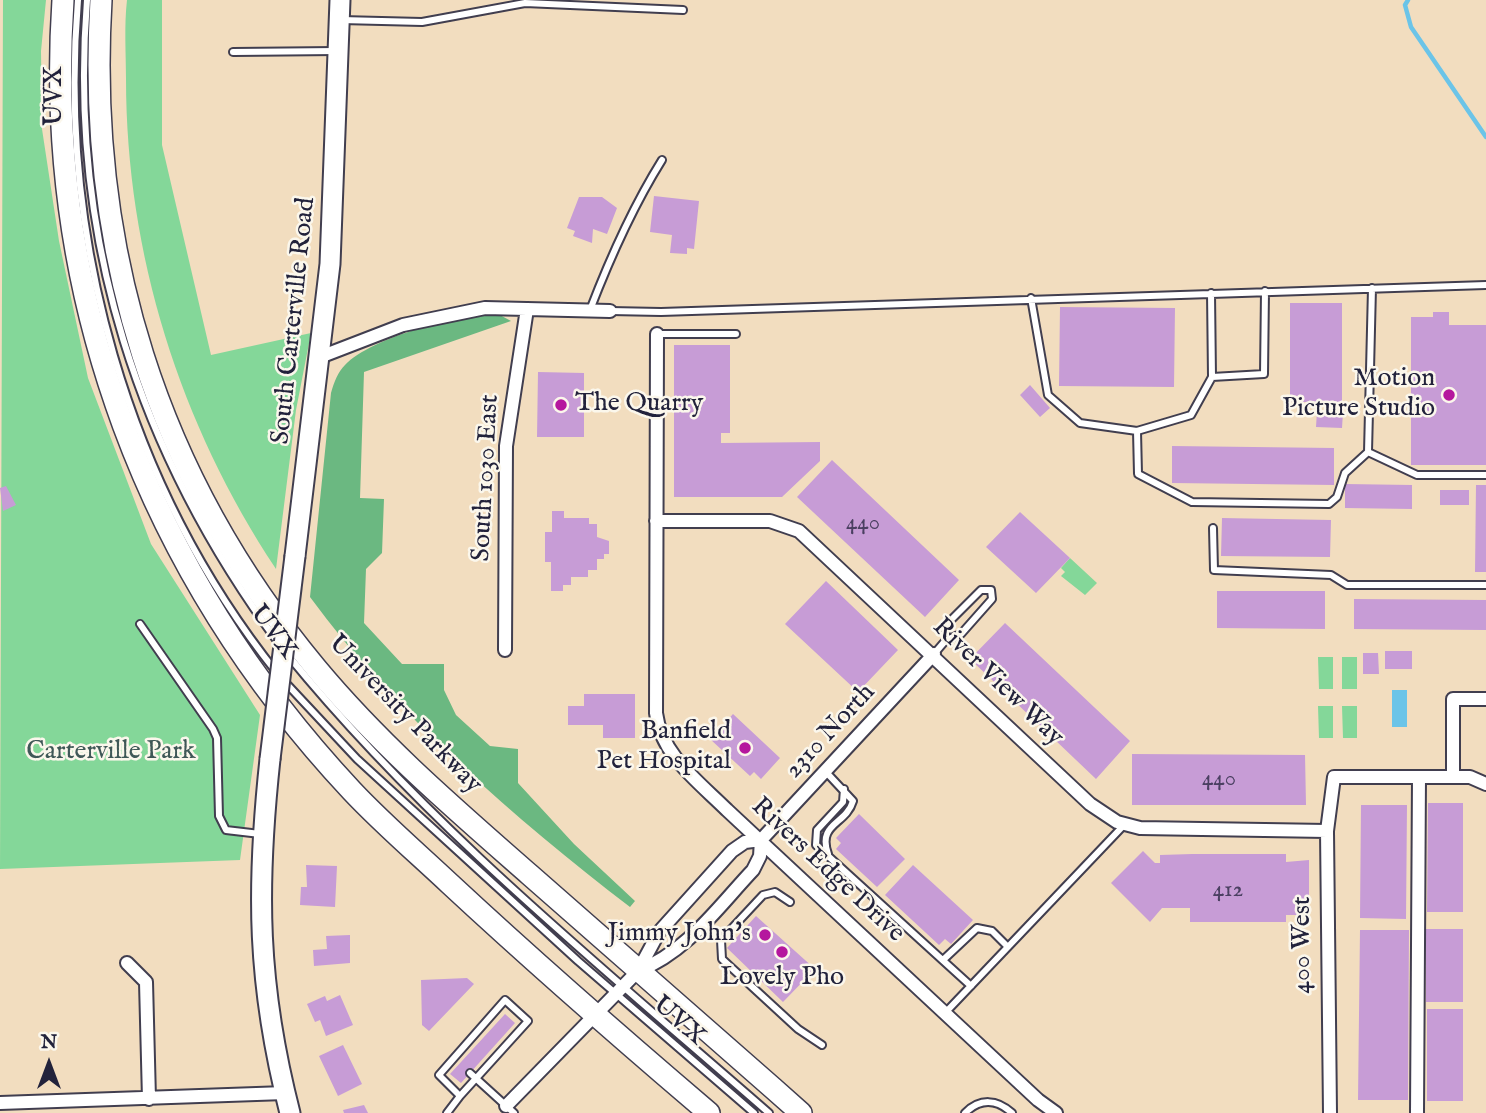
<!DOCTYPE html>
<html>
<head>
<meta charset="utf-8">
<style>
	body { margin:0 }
	#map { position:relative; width:1486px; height:1113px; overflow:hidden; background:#f2ddbf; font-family:"IM FELL English",serif }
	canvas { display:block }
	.north { position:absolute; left:14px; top:1029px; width:70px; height:70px; -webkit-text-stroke:5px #fbf7ec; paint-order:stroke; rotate:0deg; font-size:19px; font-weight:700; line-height:28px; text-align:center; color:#22223b }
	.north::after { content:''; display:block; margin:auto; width:24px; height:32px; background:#22223b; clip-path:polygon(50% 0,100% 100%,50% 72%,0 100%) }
</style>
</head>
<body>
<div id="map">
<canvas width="1486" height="1113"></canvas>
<div class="north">N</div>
</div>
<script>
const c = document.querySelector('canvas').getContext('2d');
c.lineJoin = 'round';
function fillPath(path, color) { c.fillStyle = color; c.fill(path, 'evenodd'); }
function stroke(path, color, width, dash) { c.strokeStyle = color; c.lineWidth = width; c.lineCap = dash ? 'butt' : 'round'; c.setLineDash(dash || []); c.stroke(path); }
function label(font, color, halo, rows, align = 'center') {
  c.font = font + ' "IM FELL English",serif'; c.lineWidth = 5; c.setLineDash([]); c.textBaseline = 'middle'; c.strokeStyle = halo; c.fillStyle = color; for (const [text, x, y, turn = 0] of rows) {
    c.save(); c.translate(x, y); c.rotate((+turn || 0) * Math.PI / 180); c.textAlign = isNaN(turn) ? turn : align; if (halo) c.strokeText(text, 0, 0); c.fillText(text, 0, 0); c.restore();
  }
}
fillPath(new Path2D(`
	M 3,0 L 46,0 L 41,51 L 42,129 L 59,241 L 88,378 L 151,544 L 260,715 L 240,860 L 0,869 Z
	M 127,0 L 162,0 L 162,145 L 211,355 L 311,333 L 296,410 L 276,569 C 180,424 126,254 126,79 C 126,53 124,26 127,0 Z
	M 1070,558 L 1097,583 L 1085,595 L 1061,576 L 1065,572 L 1061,568 Z
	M 1318,657 L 1333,657 L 1333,689 L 1319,689 Z
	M 1342,657 L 1357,657 L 1357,689 L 1342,689 Z
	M 1318,706 L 1333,706 L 1333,738 L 1319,738 Z
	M 1342,706 L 1357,706 L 1357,738 L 1343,738 Z`), '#84d799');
fillPath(new Path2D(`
	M 498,314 L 511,321 L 364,372 L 360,498 L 384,499 L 382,553 L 366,569 L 364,623 L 402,664 L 444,664 L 444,690 L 456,715 L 490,746 L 518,749 L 518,783 L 574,844 L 635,901 L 630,907 C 514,818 397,716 310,597 L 331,393 C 334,382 338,372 345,365 C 372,337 460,314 498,314 Z`), '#6bb881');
fillPath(new Path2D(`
	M 1392,690 L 1407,690 L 1407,727 L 1392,727 Z`), '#6bc4e8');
stroke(new Path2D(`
	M 1408,0 L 1405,5 L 1411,27 L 1486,137`), '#6bc4e8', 4.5);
fillPath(new Path2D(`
	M 654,196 L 699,201 L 694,249 L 687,248 L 687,254 L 670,253 L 672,235 L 650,232 Z
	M 579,197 L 602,197 L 617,208 L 607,234 L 593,229 L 592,243 L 573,236 L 575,231 L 567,228 Z
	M 1290,303 L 1342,303 L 1342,402 L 1290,402 Z
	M 1060,307 L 1175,308 L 1174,387 L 1059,386 Z
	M 1433,312 L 1449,312 L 1449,325 L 1486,325 L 1486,465 L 1411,465 L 1411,317 L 1433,317 Z
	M 674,345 L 730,345 L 730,433 L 721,433 L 721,443 L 820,442 L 820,461 L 782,497 L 674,497 Z
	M 538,372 L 584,373 L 584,437 L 537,437 Z
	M 1030,385 L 1050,408 L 1040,417 L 1020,395 Z
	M 1317,411 L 1343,412 L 1342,428 L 1316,427 Z
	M 1172,446 L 1334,448 L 1334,485 L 1172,483 Z
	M 832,460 L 959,580 L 925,617 L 797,497 Z
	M 1345,484 L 1412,485 L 1412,509 L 1345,508 Z
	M 1476,485 L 1486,485 L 1486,572 L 1475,572 Z
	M 6,486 L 16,505 L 3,511 L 0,488 Z
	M 1440,490 L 1469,490 L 1469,505 L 1440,505 Z
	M 552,511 L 564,511 L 564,518 L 589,518 L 589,524 L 597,524 L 597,537 L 609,541 L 609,554 L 604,554 L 604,559 L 597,559 L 597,570 L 588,570 L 588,577 L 571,577 L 571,585 L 563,585 L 563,591 L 551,591 L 551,562 L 545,562 L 545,532 L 552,532 Z
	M 1020,512 L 1070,558 L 1036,593 L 986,547 Z
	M 1222,518 L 1331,520 L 1330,557 L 1221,556 Z
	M 826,581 L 898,650 L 858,692 L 785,624 Z
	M 1217,591 L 1325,591 L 1325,629 L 1217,628 Z
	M 1354,599 L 1486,600 L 1486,630 L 1354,629 Z
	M 1005,623 L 1130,741 L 1096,779 L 970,659 Z
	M 1385,651 L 1412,651 L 1412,669 L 1385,669 Z
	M 1363,653 L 1378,653 L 1379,674 L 1363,674 Z
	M 584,694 L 635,694 L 635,738 L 603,738 L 603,725 L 568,725 L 568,706 L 584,706 Z
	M 733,714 L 780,758 L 761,779 L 754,772 L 750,776 L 710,739 Z
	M 1132,754 L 1305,755 L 1306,805 L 1132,805 Z
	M 1428,803 L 1463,803 L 1463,912 L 1427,912 Z
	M 1361,805 L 1407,805 L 1406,919 L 1360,918 Z
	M 859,814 L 905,859 L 877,887 L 836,849 L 841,843 L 836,838 Z
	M 1143,851 L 1155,863 L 1160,863 L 1160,855 L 1192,854 L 1286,854 L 1286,862 L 1309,860 L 1309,915 L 1286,915 L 1286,922 L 1190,922 L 1190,908 L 1162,908 L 1150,922 L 1111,883 Z
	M 306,865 L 337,866 L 335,907 L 300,905 L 301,887 L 307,887 Z
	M 913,865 L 973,920 L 951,944 L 945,939 L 939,945 L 885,895 Z
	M 756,916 L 815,969 L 783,1002 L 727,948 Z
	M 1426,929 L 1463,929 L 1463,1002 L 1426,1002 Z
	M 1360,930 L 1409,930 L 1408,1100 L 1358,1100 Z
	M 350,935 L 350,963 L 314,966 L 313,950 L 327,949 L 326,936 Z
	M 467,978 L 474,984 L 429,1031 L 422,1025 L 421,980 Z
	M 340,995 L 353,1025 L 326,1036 L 320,1020 L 315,1022 L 307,1004 L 325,996 L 327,1001 Z
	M 1427,1009 L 1463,1009 L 1463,1101 L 1427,1101 Z
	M 505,1014 L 515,1023 L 461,1083 L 450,1074 Z
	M 343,1045 L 362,1084 L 338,1096 L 319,1056 Z
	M 364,1105 L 368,1113 L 344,1113 L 343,1110 Z`), '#c79cd6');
const lane = new Path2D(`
	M 78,0 C 58,238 127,485 277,673
	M 87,0 C 68,238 139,455 280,645
	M 341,20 L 422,22 L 525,3 L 683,10
	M 233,52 L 337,51
	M 1372,288 L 1368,452 L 1417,475 L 1486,475
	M 1211,293 L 1212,377 L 1191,415 L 1137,431 L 1138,474 L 1192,502 L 1329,504 L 1337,497 L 1345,473 L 1368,452
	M 1031,298 L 1048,395 L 1080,423 L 1137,431
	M 590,310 C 610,258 632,208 662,160
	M 610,311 L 661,312 L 1486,285
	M 657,334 L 736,334
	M 1212,377 L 1264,374 L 1265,291
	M 1213,528 L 1214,570 L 1331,575 L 1347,585 L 1486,585
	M 140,624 L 213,729 L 217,738 L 219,816 L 226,830 L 260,834
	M 287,654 C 427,826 603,968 769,1113
	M 934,654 L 946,640 L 961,634 L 992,599 L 991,590 L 981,590 L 946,625 L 946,640
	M 284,681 L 357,759 L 578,961 L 754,1113
	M 826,772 L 853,801 C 846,825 817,823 828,854
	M 844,789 L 843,802 L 817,830 L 816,845 L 971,986
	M 790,902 L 775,892 L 763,895 L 721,940 L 722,959 L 798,1029 L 822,1045
	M 943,960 L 977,928 L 992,931 L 1008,947
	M 505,1000 L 528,1021 L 460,1096 L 439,1075 Z
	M 945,1013 L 1125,824
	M 470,1073 L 514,1113
	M 447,1113 L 460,1096
	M 965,1113 C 980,1098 997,1099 1012,1113`);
const street = new Path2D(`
	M 657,334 L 656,713 C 661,755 699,782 727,810 L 1038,1100 L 1056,1113
	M 320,357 L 403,325 L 485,308 L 610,311
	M 656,521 L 770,521 L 799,531 L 1090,804 L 1117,822 L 1140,828 L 1327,831
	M 505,650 L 506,446 L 527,309
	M 1453,777 L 1453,699 L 1486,699
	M 127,963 L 146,982 L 149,1099
	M 638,971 C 687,952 718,907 753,870 L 760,856 L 761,840 L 934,654
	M 0,1103 L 285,1093
	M 506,1106 L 638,971 L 659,932 L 732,851 L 745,842 L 761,840
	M 1330,1113 L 1327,831 L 1334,777 L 1470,777 L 1486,784
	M 1417,1113 L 1419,777`);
const secondary = new Path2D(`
	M 295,556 L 330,264 L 340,0
	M 270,759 C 256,889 257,985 290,1113`);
const primary = new Path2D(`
	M 63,0 C 43,298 148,573 352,791 C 383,824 417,853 450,884 C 535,963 621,1038 709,1113
	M 101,0 C 86,248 156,476 316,668 C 380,745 456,810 530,875 C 620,954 711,1033 801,1113`);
stroke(lane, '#413e4f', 10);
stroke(street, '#413e4f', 16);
stroke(secondary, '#413e4f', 23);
stroke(primary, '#413e4f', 24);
stroke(lane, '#fff', 6);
stroke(street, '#fff', 12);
stroke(secondary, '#fff', 19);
stroke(primary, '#fff', 21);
const secondaryBridge = new Path2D(`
	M 270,759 L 295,556`);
stroke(secondaryBridge, '#413e4f', 23, []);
stroke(secondaryBridge, '#fff', 19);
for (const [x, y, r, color] of [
	[1449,395,7,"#b5179e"],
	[561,405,7,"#b5179e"],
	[745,748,7,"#b5179e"],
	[765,935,7,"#b5179e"],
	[782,952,7,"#b5179e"]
]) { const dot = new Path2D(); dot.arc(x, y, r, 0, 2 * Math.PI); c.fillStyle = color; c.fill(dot); stroke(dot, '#fbf7ec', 2.5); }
label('23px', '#4b4062', null, [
	["440",863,524],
	["440",1219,780],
	["412",1228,891]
]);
label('26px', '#22223b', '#fbf7ec', [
	["UVX",56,96,-90],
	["South Carterville Road",295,321,-84],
	["South 1030 East",487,478,-87],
	["UVX",272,633,53],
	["River View Way",997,683,44],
	["University Parkway",404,715,46],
	["2310 North",831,732,-47],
	["Rivers Edge Drive",827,871,43],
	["400 West",1304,945,-90],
	["UVX",678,1022,41]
]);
label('26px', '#22223b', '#fbf7ec', [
	["Motion",1435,380],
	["Picture Studio",1435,410],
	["The Quarry",575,405,"left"],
	["Banfield",731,733],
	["Pet Hospital",731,763],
	["Jimmy John's",751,935],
	["Lovely Pho",782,979,"center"]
], 'right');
label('26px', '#3f5857', '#fbf7ec', [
	["Carterville Park",111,753]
]);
</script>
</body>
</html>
